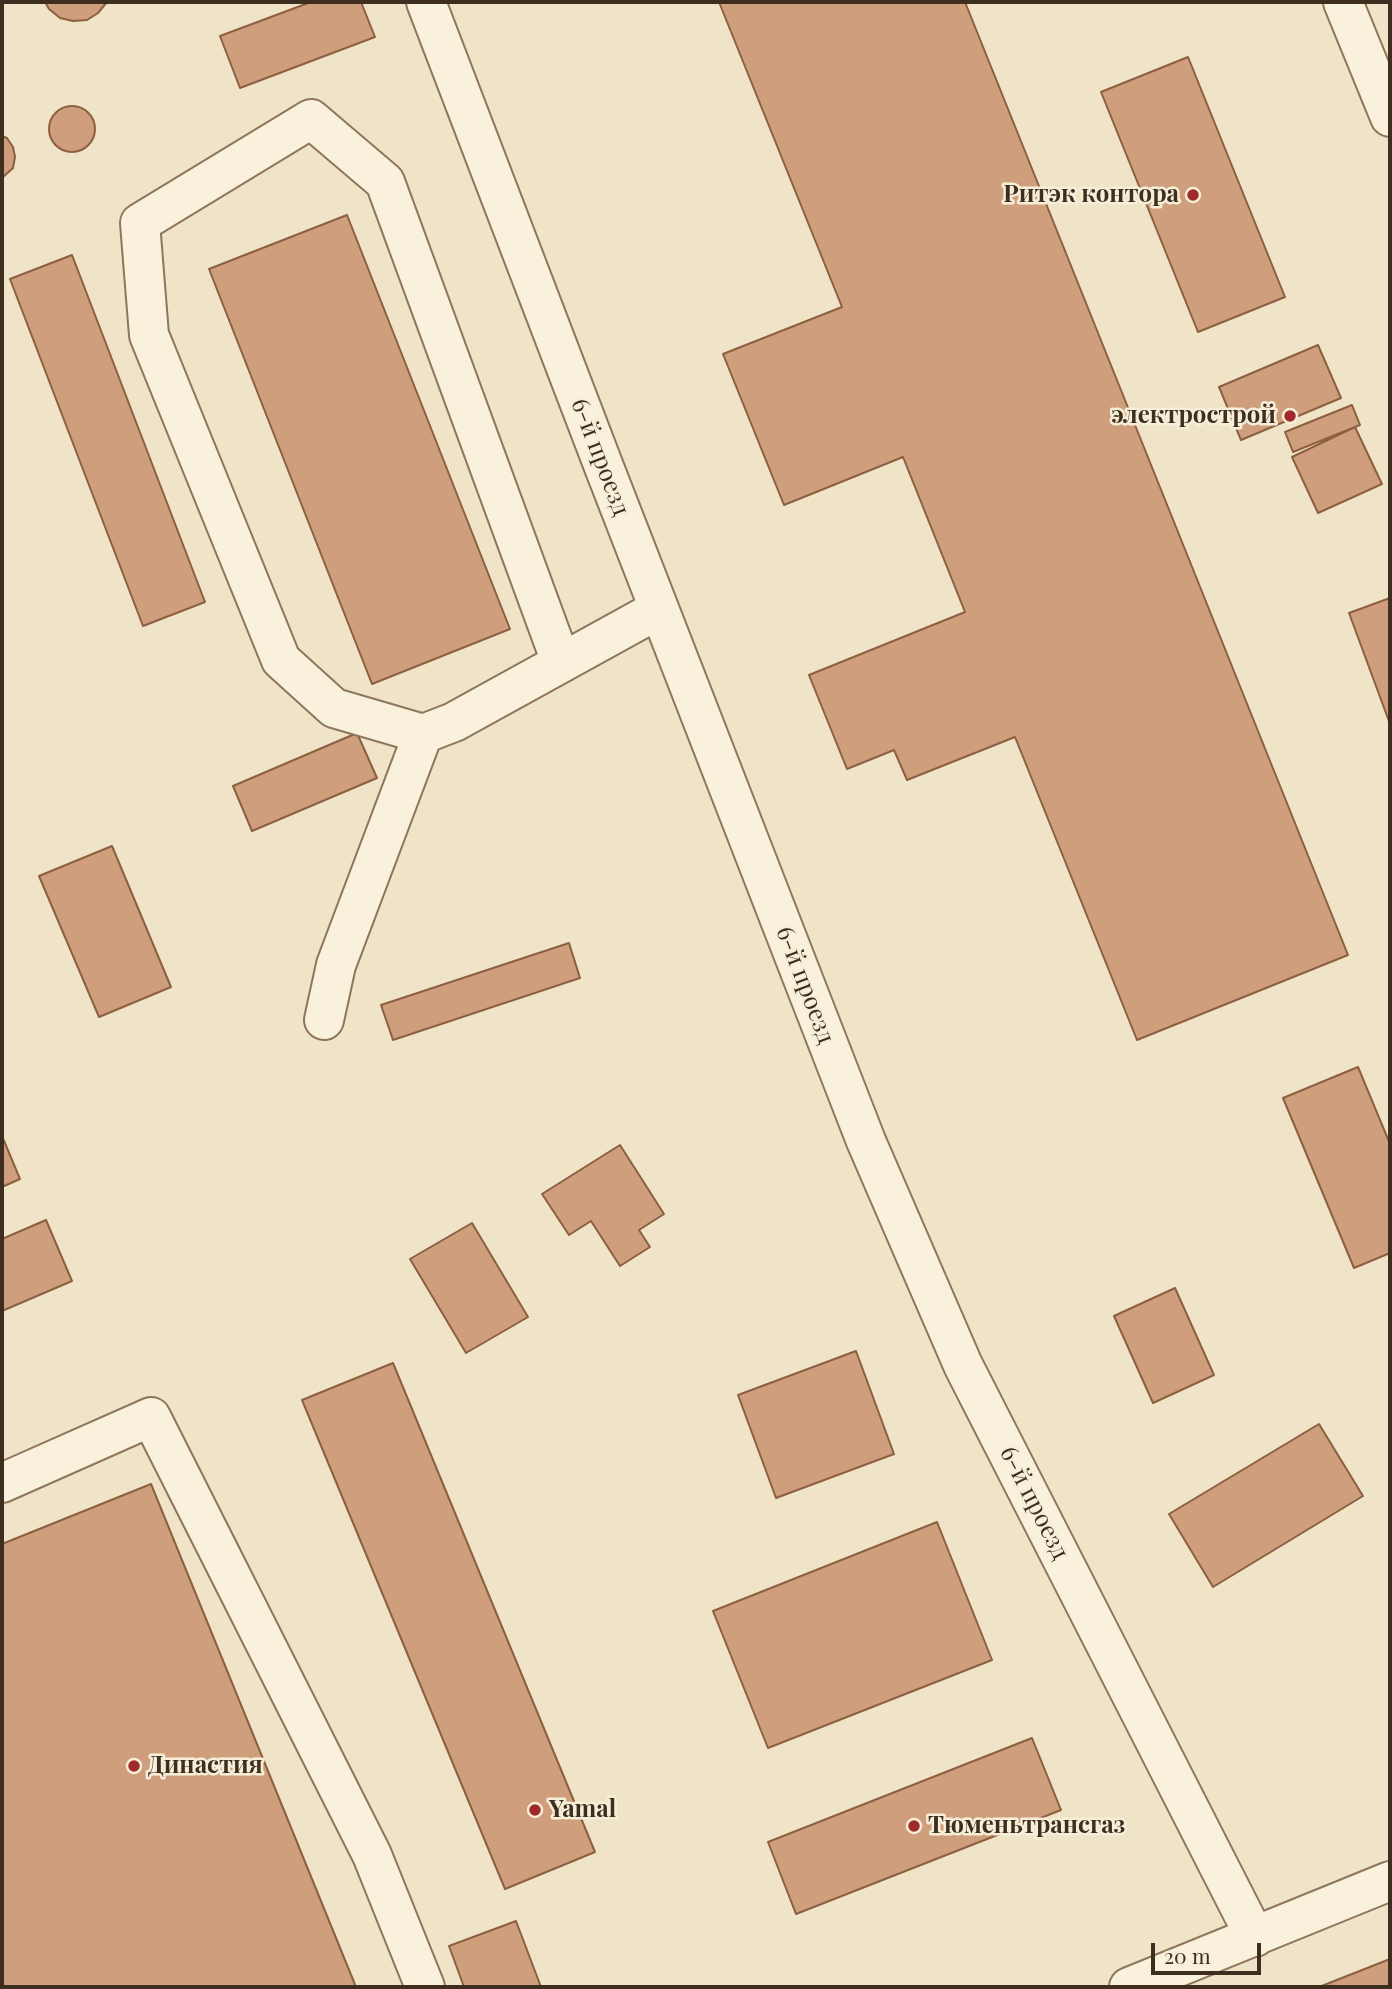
<!DOCTYPE html>
<html>
<head>
<meta charset="utf-8">
<style>
	body { margin:0 }
	#map { position:relative; width:1392px; height:1989px; overflow:hidden; background:#f0e4c8; font-family:"Playfair Display",serif }
	canvas { display:block }
	.frame { position:absolute; inset:0; border:4px solid #3d2e20; pointer-events:none }
	.scale { position:absolute; left:1151px; top:1943px; width:110px; height:32px; box-sizing:border-box; border:4px solid #3d2e20; border-top:0; padding-left:9px; font-size:21px; line-height:24px; white-space:nowrap; color:#3d2e20; -webkit-text-stroke:5px #f7eed8; paint-order:stroke }
</style>
</head>
<body>
<div id="map">
<canvas width="1392" height="1989"></canvas>
<div class="frame"></div>
<div class="scale">20 m</div>
</div>
<script>
const c = document.querySelector('canvas').getContext('2d');
c.lineJoin = 'round';
function fillPath(path, color) { c.fillStyle = color; c.fill(path, 'evenodd'); }
function stroke(path, color, width, dash) { c.strokeStyle = color; c.lineWidth = width; c.lineCap = dash ? 'butt' : 'round'; c.setLineDash(dash || []); c.stroke(path); }
function label(font, color, halo, rows, align = 'center') {
  c.font = font + ' "Playfair Display",serif'; c.lineWidth = 5; c.setLineDash([]); c.textBaseline = 'middle'; c.strokeStyle = halo; c.fillStyle = color; for (const [text, x, y, turn = 0] of rows) {
    c.save(); c.translate(x, y); c.rotate((+turn || 0) * Math.PI / 180); c.textAlign = isNaN(turn) ? turn : align; if (halo) c.strokeText(text, 0, 0); c.fillText(text, 0, 0); c.restore();
  }
}
const building = new Path2D(`
	M 45,2 L 107,2 L 98,13 L 87,20 L 73,21 L 60,18 L 49,9 Z
	M 311,2 L 361,2 L 375,37 L 240,88 L 220,36 Z
	M 719,2 L 965,2 L 1348,955 L 1137,1040 L 1015,737 L 907,780 L 894,750 L 847,769 L 809,675 L 965,612 L 903,457 L 784,505 L 723,354 L 842,307 Z
	M 1188,57 L 1285,297 L 1198,332 L 1101,92 Z
	M49 129a23 23 0 1 1 46 0a23 23 0 1 1-46 0Z
	M 2,136 L 7,138 L 13,147 L 15,157 L 13,168 L 2,178 Z
	M 347,215 L 510,629 L 372,684 L 209,269 Z
	M 72,255 L 205,602 L 143,626 L 10,279 Z
	M 1318,345 L 1341,398 L 1241,440 L 1219,387 Z
	M 1352,405 L 1360,425 L 1293,452 L 1285,432 Z
	M 1355,427 L 1382,484 L 1318,513 L 1292,457 Z
	M 1390,598 L 1390,724 L 1349,613 Z
	M 357,733 L 377,778 L 252,831 L 233,786 Z
	M 112,846 L 171,987 L 99,1017 L 39,876 Z
	M 569,943 L 580,978 L 393,1040 L 381,1005 Z
	M 1358,1067 L 1390,1144 L 1390,1253 L 1354,1268 L 1283,1098 Z
	M 2,1136 L 20,1179 L 2,1187 Z
	M 620,1145 L 664,1214 L 639,1230 L 650,1247 L 620,1266 L 591,1221 L 569,1235 L 542,1194 Z
	M 46,1220 L 72,1281 L 2,1311 L 2,1239 Z
	M 472,1223 L 528,1317 L 466,1353 L 410,1259 Z
	M 1175,1288 L 1214,1375 L 1153,1403 L 1114,1316 Z
	M 856,1351 L 894,1454 L 776,1498 L 738,1395 Z
	M 393,1363 L 595,1852 L 505,1889 L 302,1400 Z
	M 1319,1424 L 1363,1496 L 1213,1587 L 1169,1514 Z
	M 151,1484 L 356,1987 L 2,1987 L 2,1544 Z
	M 937,1522 L 992,1660 L 768,1748 L 713,1611 Z
	M 1032,1738 L 1061,1810 L 796,1914 L 768,1842 Z
	M 516,1921 L 541,1987 L 464,1987 L 449,1946 Z
	M 1390,1959 L 1390,1987 L 1319,1987 Z`);
fillPath(building, '#cf9f7d');
stroke(building, '#8d5f41', 2);
const minor = new Path2D(`
	M 426,2 L 604,467 L 866,1141 L 963,1365 L 1255,1937
	M 1343,2 L 1390,117
	M 423,734 L 334,708 L 281,660 L 149,335 L 140,223 L 311,119 L 385,182 L 561,662
	M 324,1020 L 336,965 L 423,734 L 454,722 L 659,609
	M 2,1483 L 151,1417 L 372,1855 L 425,1987
	M 1129,1987 L 1390,1881`);
stroke(minor, '#8d765c', 42);
stroke(minor, '#faf1dc', 38);
for (const [x, y, r, color] of [
	[1193,195,7,"#9e2a2b"],
	[1290,416,7,"#9e2a2b"],
	[134,1766,7,"#9e2a2b"],
	[535,1810,7,"#9e2a2b"],
	[914,1826,7,"#9e2a2b"]
]) { const dot = new Path2D(); dot.arc(x, y, r, 0, 2 * Math.PI); c.fillStyle = color; c.fill(dot); stroke(dot, '#f7eed8', 2.5); }
label('bold 24px', '#3d2e20', '#f7eed8', [
	["Ритэк контора",1179,195,"right"],
	["электрострой",1276,416,"right"],
	["Династия",148,1766],
	["Yamal",549,1810],
	["Тюменьтрансгаз",928,1826]
], 'left');
label('24px', '#3d2e20', '#f7eed8', [
	["6-й проезд",600,457,69],
	["6-й проезд",805,985,69],
	["6-й проезд",1034,1503,63]
]);
</script>
</body>
</html>
